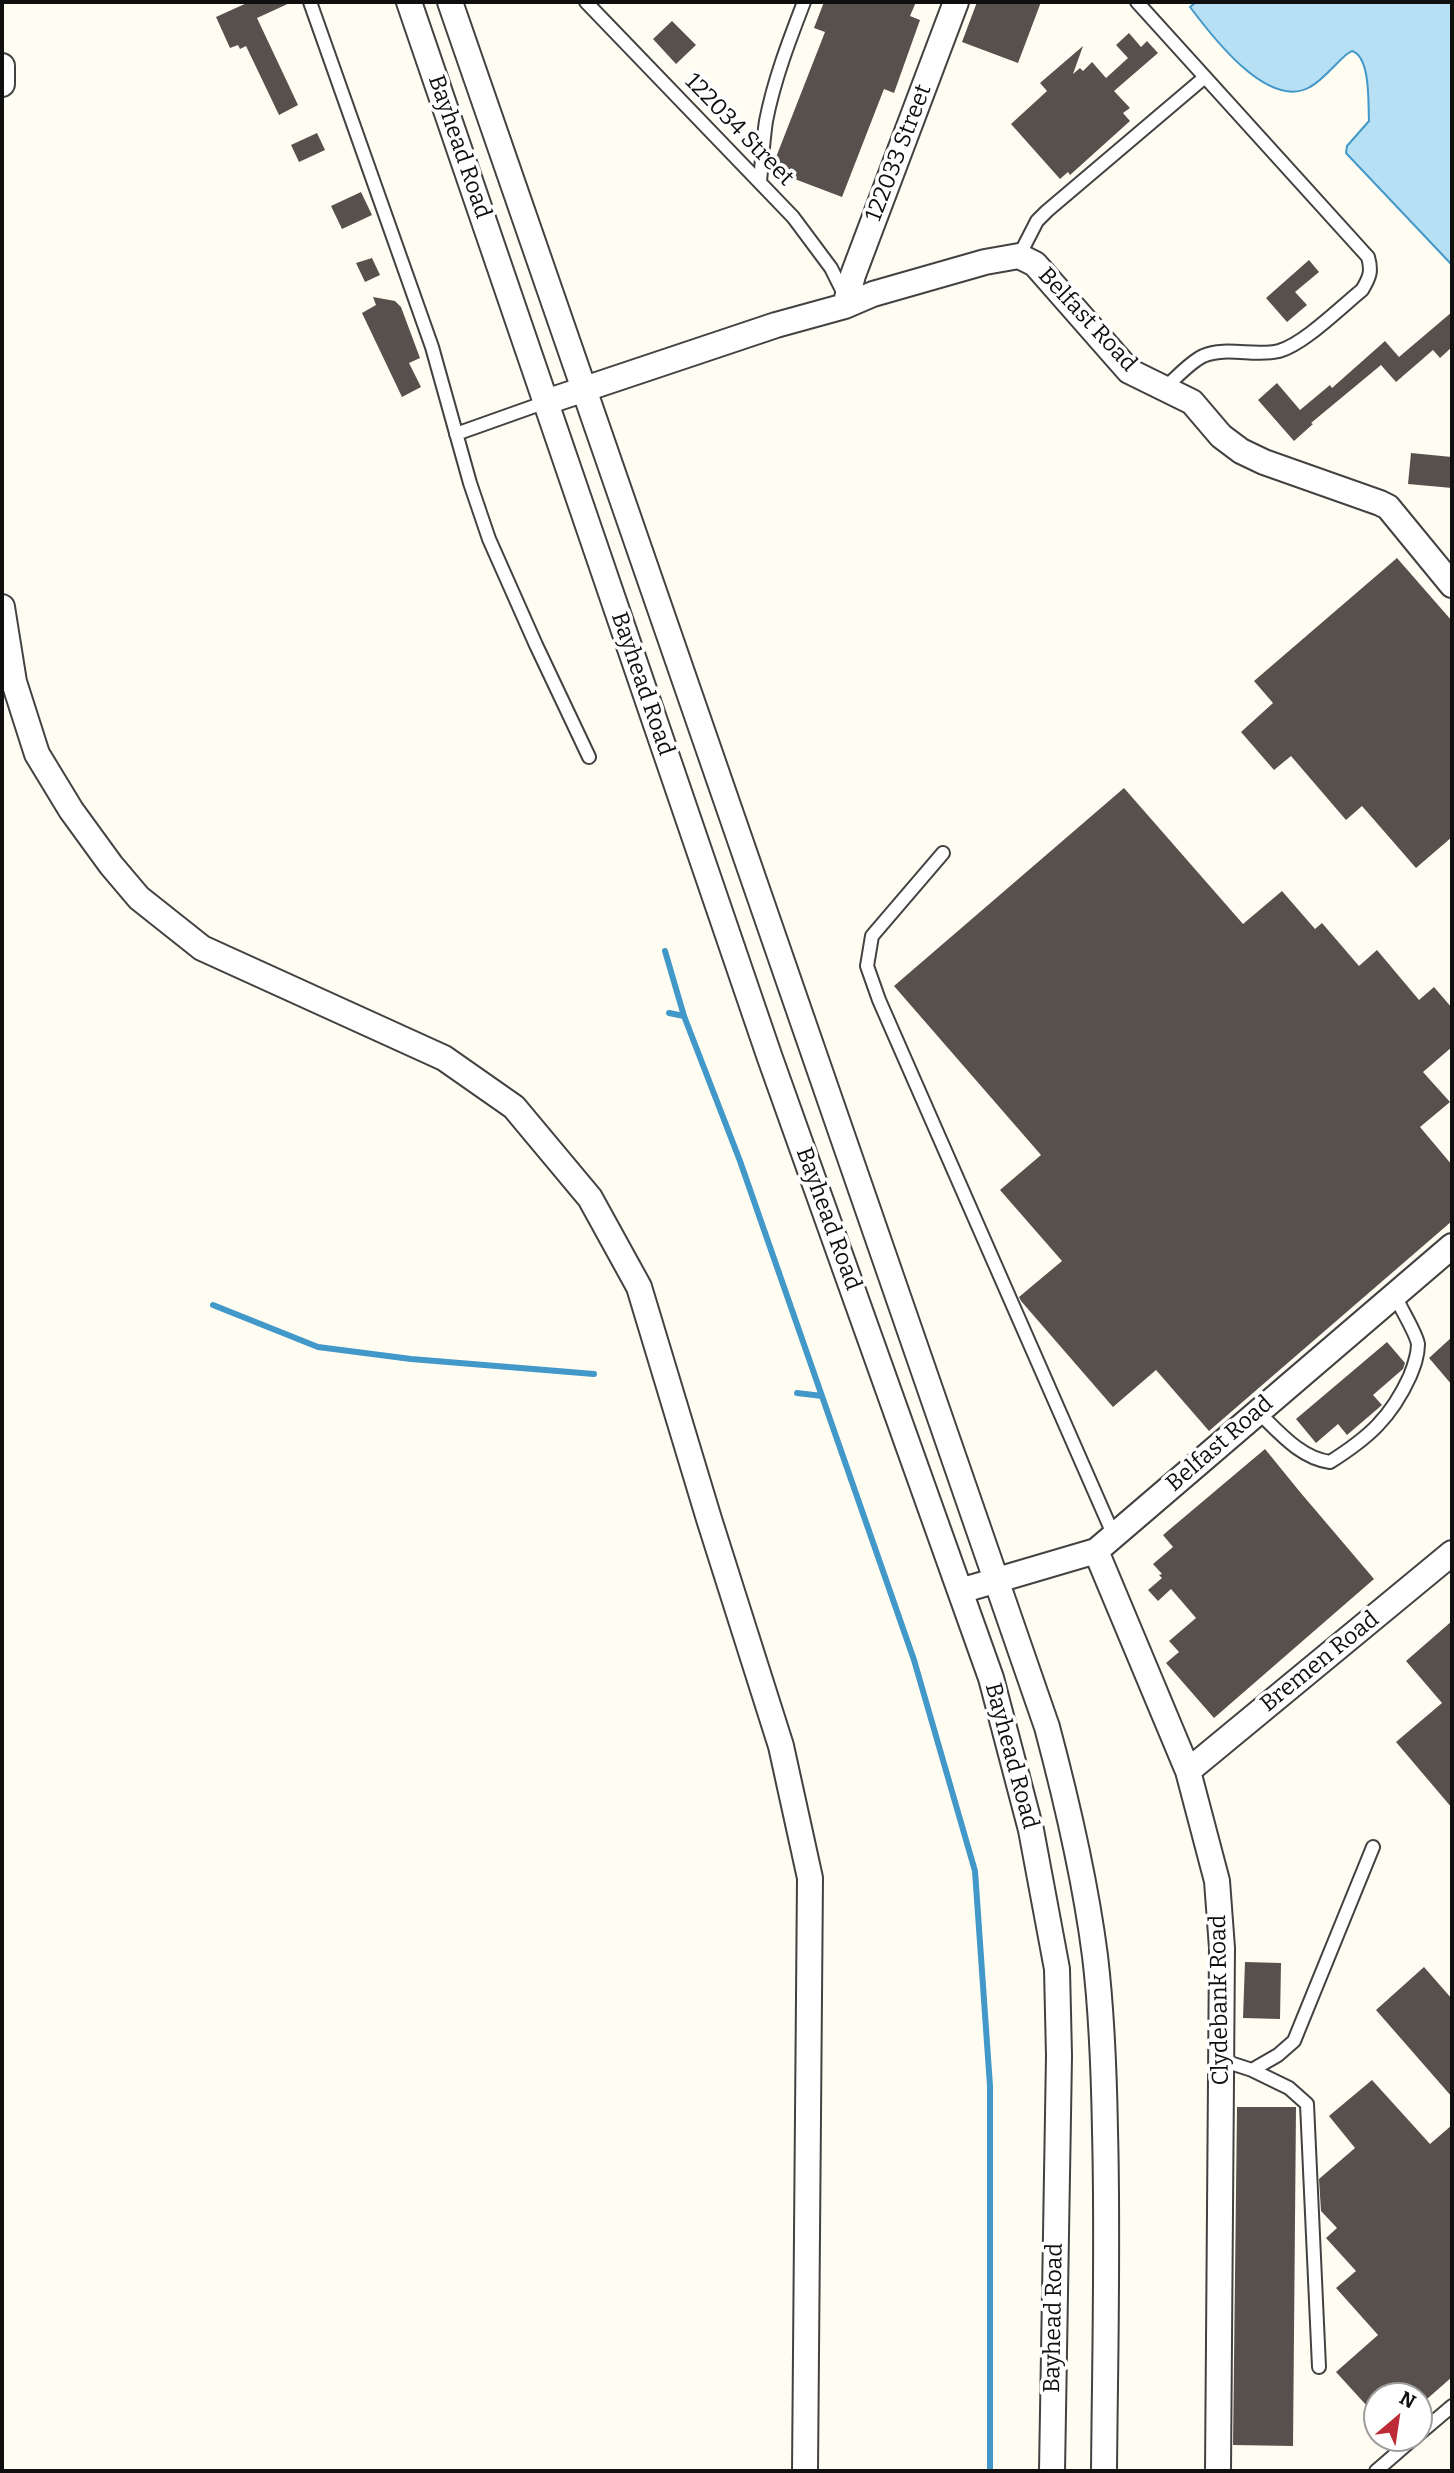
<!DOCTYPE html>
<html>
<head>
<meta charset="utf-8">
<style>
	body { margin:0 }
	#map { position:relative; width:1454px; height:2473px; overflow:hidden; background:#fffcf2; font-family:Bitter,serif }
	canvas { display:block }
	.frame { position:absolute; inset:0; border:4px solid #0f0f0f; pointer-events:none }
	.north { position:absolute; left:1363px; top:2382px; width:70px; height:70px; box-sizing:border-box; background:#fff; border:2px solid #9f9f9f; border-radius:50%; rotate:29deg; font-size:19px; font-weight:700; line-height:28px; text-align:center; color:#0f0f0f }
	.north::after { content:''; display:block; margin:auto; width:24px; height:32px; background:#bc2b36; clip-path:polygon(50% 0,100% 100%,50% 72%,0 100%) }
</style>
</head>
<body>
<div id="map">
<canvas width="1454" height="2473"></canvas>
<div class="frame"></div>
<div class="north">N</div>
</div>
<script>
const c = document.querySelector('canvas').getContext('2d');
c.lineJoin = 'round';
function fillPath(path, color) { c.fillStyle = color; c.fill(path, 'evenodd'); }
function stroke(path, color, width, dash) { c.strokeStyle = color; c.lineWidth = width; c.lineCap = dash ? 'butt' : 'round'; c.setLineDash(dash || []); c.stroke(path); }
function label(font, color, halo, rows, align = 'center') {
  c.font = font + ' Bitter,serif'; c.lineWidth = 7; c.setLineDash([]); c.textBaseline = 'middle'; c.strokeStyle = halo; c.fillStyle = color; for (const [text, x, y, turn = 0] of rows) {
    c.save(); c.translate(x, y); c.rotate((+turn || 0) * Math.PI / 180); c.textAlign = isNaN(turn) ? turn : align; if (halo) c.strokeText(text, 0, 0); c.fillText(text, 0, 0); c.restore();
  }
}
const water = new Path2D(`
	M 1196,2 L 1452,2 L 1452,265 L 1346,153 L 1347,146 L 1369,121 C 1368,104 1371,57 1352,51 L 1347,54 C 1335,64 1323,80 1310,87 C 1268,111 1211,35 1190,7 Z`);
fillPath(water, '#b8e0f4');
stroke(water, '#4298c9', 2);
stroke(new Path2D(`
	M 665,951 L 684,1016 L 740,1161 L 914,1660 L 975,1871 L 990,2086 L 990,2471
	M 669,1013 L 684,1016
	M 213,1305 L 318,1347 L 411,1359 L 594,1374
	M 797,1393 L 822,1396`), '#4298c9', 6);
fillPath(new Path2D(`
	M 249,2 L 292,2 L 257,18 L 298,105 L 279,115 L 246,46 L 240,49 L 238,45 L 230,48 L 216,17 Z
	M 824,2 L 916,2 L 910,16 L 920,20 L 894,93 L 884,89 L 842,197 L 771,170 L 825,32 L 814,28 Z
	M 977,2 L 1041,2 L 1018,63 L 962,42 Z
	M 672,21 L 696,45 L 676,64 L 653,39 Z
	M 1129,33 L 1141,47 L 1147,41 L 1158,53 L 1114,91 L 1130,108 L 1123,113 L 1130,121 L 1070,175 L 1068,172 L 1060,179 L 1011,124 L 1047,91 L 1040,83 L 1083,46 L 1073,74 L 1080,68 L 1083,71 L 1092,62 L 1106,78 L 1128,58 L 1116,45 Z
	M 317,133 L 325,150 L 299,162 L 291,145 Z
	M 361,192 L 372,215 L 342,229 L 331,206 Z
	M 372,258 L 380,275 L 365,282 L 356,263 Z
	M 1309,260 L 1319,272 L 1295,292 L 1307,305 L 1287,322 L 1266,298 Z
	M 373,297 L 395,301 L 401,307 L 420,358 L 409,363 L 421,387 L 402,397 L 362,313 L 376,305 Z
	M 1452,312 L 1452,347 L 1440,358 L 1433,350 L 1396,382 L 1381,365 L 1311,423 L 1313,424 L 1294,441 L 1258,400 L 1277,383 L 1300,410 L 1330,385 L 1332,388 L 1385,341 L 1399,357 Z
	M 1411,453 L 1452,457 L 1452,488 L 1408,484 Z
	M 1397,558 L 1452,621 L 1452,837 L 1416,868 L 1362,806 L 1346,820 L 1291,756 L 1274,770 L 1241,732 L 1273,703 L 1254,681 Z
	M 1124,788 L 1243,924 L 1282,891 L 1315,929 L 1322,923 L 1359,966 L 1377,950 L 1419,1000 L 1434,987 L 1452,1008 L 1452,1047 L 1423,1072 L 1450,1102 L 1420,1127 L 1452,1165 L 1452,1221 L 1209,1431 L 1156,1370 L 1113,1407 L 1021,1301 L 1019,1297 L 1062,1261 L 1000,1190 L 1041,1155 L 894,986 Z
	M 1452,1337 L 1452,1385 L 1429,1358 Z
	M 1387,1342 L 1405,1363 L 1403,1369 L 1373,1395 L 1382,1405 L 1347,1435 L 1338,1424 L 1316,1443 L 1296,1419 Z
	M 1265,1449 L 1300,1492 L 1374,1579 L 1214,1718 L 1166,1663 L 1179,1652 L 1169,1641 L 1196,1618 L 1171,1589 L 1158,1601 L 1148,1590 L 1162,1578 L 1159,1575 L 1162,1574 L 1153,1564 L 1173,1547 L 1163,1535 Z
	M 1452,1621 L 1452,1808 L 1396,1742 L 1442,1703 L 1406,1661 Z
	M 1245,1962 L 1281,1963 L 1280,2019 L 1243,2018 Z
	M 1424,1967 L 1452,1999 L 1452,2097 L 1376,2010 Z
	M 1372,2080 L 1430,2144 L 1452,2125 L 1452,2377 L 1419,2406 L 1419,2396 L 1377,2396 L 1377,2417 L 1336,2372 L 1378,2335 L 1336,2288 L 1356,2271 L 1326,2238 L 1337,2228 L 1321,2211 L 1319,2179 L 1355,2148 L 1329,2116 Z
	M 1237,2107 L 1296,2107 L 1293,2446 L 1233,2445 Z`), '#58504c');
const service = new Path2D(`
	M 310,2 L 432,347 L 470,483 L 489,539 L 536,645 L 589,757
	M 586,2 L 793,217 L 831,268 L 845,296
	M 1137,2 L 1368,257 C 1372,271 1370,277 1362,290 C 1341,307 1304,344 1279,351 C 1255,357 1226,346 1203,356 C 1189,363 1177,377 1165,388
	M 760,181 C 762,162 763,141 766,121 C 774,80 789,41 804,2
	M 1019,256 L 1037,221 L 1047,211 L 1205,77
	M 456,434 L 546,402
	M 943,853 L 872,936 L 867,966 L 879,1000 L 1114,1536
	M 1258,1412 C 1279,1432 1300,1458 1330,1462 C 1368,1438 1391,1418 1410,1376 C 1414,1366 1418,1356 1418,1344 C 1416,1332 1400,1308 1395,1295
	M 1221,2060 L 1252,2070 L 1278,2055 L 1294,2041 L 1373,1847
	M 1252,2070 L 1289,2088 L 1307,2104 L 1319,2367
	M 1419,2434 L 1452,2406
	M 1376,2471 L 1414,2438`);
const minor = new Path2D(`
	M 409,2 L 770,1058 L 991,1678 L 1031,1830 L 1057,1969 L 1059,2056 L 1052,2471
	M 450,2 L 1047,1727 C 1067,1802 1085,1878 1095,1956 C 1102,2014 1104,2072 1105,2131 C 1108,2244 1105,2358 1104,2471
	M 2,66 L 2,84
	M 845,306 L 853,275 L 956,2
	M 546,402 L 776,325 L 845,306 L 873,294 L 985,262 L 1019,256 L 1035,264 L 1129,371 L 1192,402 L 1221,436 L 1241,451 L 1264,462 L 1380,503 L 1388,507 L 1452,585
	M 2,607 L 14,682 L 37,754 L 71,810 L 111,865 L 139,898 L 202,948 L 444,1058 L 514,1107 L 590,1198 L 639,1287 L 709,1519 L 781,1746 L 810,1878 L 805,2471
	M 1096,1551 L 1188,1771 L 1217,1881 L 1222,1948 L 1218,2471
	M 960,1591 L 1096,1551 L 1452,1246
	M 1188,1771 L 1452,1553`);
stroke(service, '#424242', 16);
stroke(minor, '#424242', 28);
stroke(service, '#fff', 12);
stroke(minor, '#fff', 24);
label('23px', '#0f0f0f', '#fff', [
	["122034 Street",739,130,46],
	["Bayhead Road",459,147,71],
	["122033 Street",899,153,-69],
	["Belfast Road",1087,320,47],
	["Bayhead Road",642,684,71],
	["Bayhead Road",828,1219,70],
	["Belfast Road",1220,1444,-41],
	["Bremen Road",1320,1662,-39],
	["Bayhead Road",1011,1756,75],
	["Clydebank Road",1220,2000,-91],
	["Bayhead Road",1054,2318,-89]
]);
</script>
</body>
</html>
